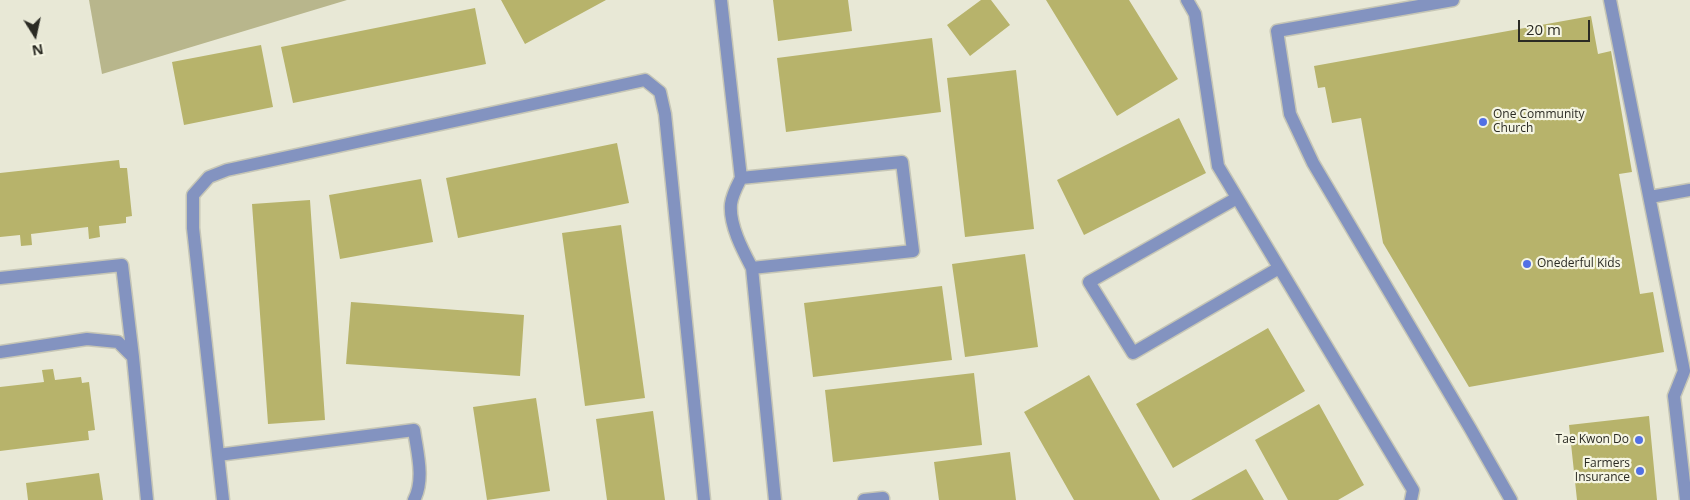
<!DOCTYPE html>
<html>
<head>
<meta charset="utf-8">
<style>
	body { margin:0 }
	#map { position:relative; width:1690px; height:500px; overflow:hidden; background:#e8e8d6; font-family:"Open Sans",sans-serif }
	canvas { display:block }
	.north { position:absolute; left:10px; top:10px; width:50px; height:50px; -webkit-text-stroke:4px #f5f5e3; paint-order:stroke; rotate:170deg; font-size:14px; font-weight:700; line-height:20px; text-align:center; color:#2b2b24 }
	.north::after { content:''; display:block; margin:auto; width:18px; height:22px; background:#2b2b24; clip-path:polygon(50% 0,100% 100%,50% 72%,0 100%) }
	.scale { position:absolute; left:1518px; top:20px; width:72px; height:22px; box-sizing:border-box; border:2px solid #2b2b24; border-top:0; padding-left:6px; font-size:15px; line-height:18px; white-space:nowrap; color:#2b2b24; -webkit-text-stroke:4px #f5f5e3; paint-order:stroke }
</style>
</head>
<body>
<div id="map">
<canvas width="1690" height="500"></canvas>
<div class="north">N</div>
<div class="scale">20 m</div>
</div>
<script>
const c = document.querySelector('canvas').getContext('2d');
c.lineJoin = 'round';
function fillPath(path, color) { c.fillStyle = color; c.fill(path, 'evenodd'); }
function stroke(path, color, width, dash) { c.strokeStyle = color; c.lineWidth = width; c.lineCap = dash ? 'butt' : 'round'; c.setLineDash(dash || []); c.stroke(path); }
function label(font, color, halo, rows, align = 'center') {
  c.font = font + ' "Open Sans",sans-serif'; c.lineWidth = 4.5; c.setLineDash([]); c.textBaseline = 'middle'; c.strokeStyle = halo; c.fillStyle = color; for (const [text, x, y, turn = 0] of rows) {
    c.save(); c.translate(x, y); c.rotate((+turn || 0) * Math.PI / 180); c.textAlign = isNaN(turn) ? turn : align; if (halo) c.strokeText(text, 0, 0); c.fillText(text, 0, 0); c.restore();
  }
}
fillPath(new Path2D(`
	M 89,0 L 347,0 L 102,74 Z`), '#b8b68c');
fillPath(new Path2D(`
	M 501,0 L 606,0 L 525,44 Z
	M 773,0 L 848,0 L 852,31 L 778,41 Z
	M 981,0 L 991,0 L 1010,25 L 970,56 L 947,25 Z
	M 1046,0 L 1129,0 L 1178,79 L 1117,116 Z
	M 475,8 L 486,64 L 293,103 L 281,47 Z
	M 1591,16 L 1598,54 L 1611,51 L 1632,172 L 1619,174 L 1640,294 L 1653,292 L 1664,352 L 1469,387 L 1383,243 L 1361,118 L 1332,123 L 1325,87 L 1318,88 L 1314,66 Z
	M 932,38 L 941,112 L 786,132 L 777,58 Z
	M 261,45 L 273,107 L 184,125 L 172,62 Z
	M 1016,70 L 1034,229 L 965,237 L 947,78 Z
	M 1179,118 L 1206,173 L 1084,235 L 1057,180 Z
	M 617,143 L 629,203 L 458,238 L 446,178 Z
	M 119,160 L 120,168 L 127,168 L 132,216 L 126,217 L 126,223 L 99,226 L 100,237 L 89,239 L 88,227 L 31,234 L 32,245 L 21,246 L 20,235 L 0,237 L 0,173 Z
	M 421,179 L 433,242 L 340,259 L 329,195 Z
	M 310,200 L 325,420 L 268,424 L 252,204 Z
	M 621,225 L 645,398 L 585,406 L 562,233 Z
	M 1025,254 L 1038,347 L 965,357 L 952,264 Z
	M 942,286 L 952,360 L 813,377 L 804,303 Z
	M 351,302 L 524,315 L 520,376 L 346,364 Z
	M 1268,328 L 1305,391 L 1173,468 L 1136,404 Z
	M 53,369 L 55,380 L 81,377 L 82,383 L 89,382 L 95,430 L 88,431 L 89,440 L 0,451 L 0,387 L 44,382 L 42,370 Z
	M 974,373 L 982,445 L 833,462 L 825,390 Z
	M 1089,375 L 1160,500 L 1074,500 L 1024,412 Z
	M 536,398 L 550,491 L 487,500 L 473,407 Z
	M 1319,404 L 1364,485 L 1338,500 L 1288,500 L 1255,440 Z
	M 653,411 L 665,500 L 607,500 L 596,419 Z
	M 1649,416 L 1657,500 L 1577,500 L 1569,425 Z
	M 1010,452 L 1016,500 L 939,500 L 934,462 Z
	M 1246,469 L 1264,500 L 1191,500 Z
	M 99,473 L 103,500 L 28,500 L 26,483 Z`), '#b7b36b');
const lane = new Path2D(`
	M 721,0 L 741,178 C 737,186 732,195 731,204 C 729,225 743,251 752,268 L 775,500
	M 1187,0 L 1195,14 L 1218,166 L 1413,490 L 1411,500
	M 1453,0 L 1277,31 L 1290,114 L 1313,163 L 1470,428 L 1511,500
	M 1610,0 L 1684,371 L 1674,396 L 1686,500
	M 741,178 L 902,162 L 913,251 L 752,268
	M 1650,197 L 1690,190
	M 1237,198 L 1089,282 L 1133,353 L 1279,268
	M 0,278 L 122,265 L 133,357
	M 0,352 L 87,339 L 118,342 L 133,357 L 147,500
	M 218,455 L 414,430 C 417,452 425,479 414,500
	M 223,500 L 193,228 L 193,195 L 209,177 L 227,170 L 645,80 L 660,92 L 665,114 L 704,500
	M 864,500 L 883,498 L 883,500`);
stroke(lane, '#c6c6b6', 15);
stroke(lane, '#8393c0', 12);
for (const [x, y, r, color] of [
	[1483,122,5,"#5270e5"],
	[1527,264,5,"#5270e5"],
	[1639,440,5,"#5270e5"],
	[1640,471,5,"#5270e5"]
]) { const dot = new Path2D(); dot.arc(x, y, r, 0, 2 * Math.PI); c.fillStyle = color; c.fill(dot); stroke(dot, '#f5f5e3', 2); }
label('12px', '#2b2b24', '#f5f5e3', [
	["One Community",1493,115],
	["Church",1493,129],
	["Onederful Kids",1537,264],
	["Tae Kwon Do",1629,440,"right"],
	["Farmers",1630,464,"right"],
	["Insurance",1630,478,"right"]
], 'left');
</script>
</body>
</html>
